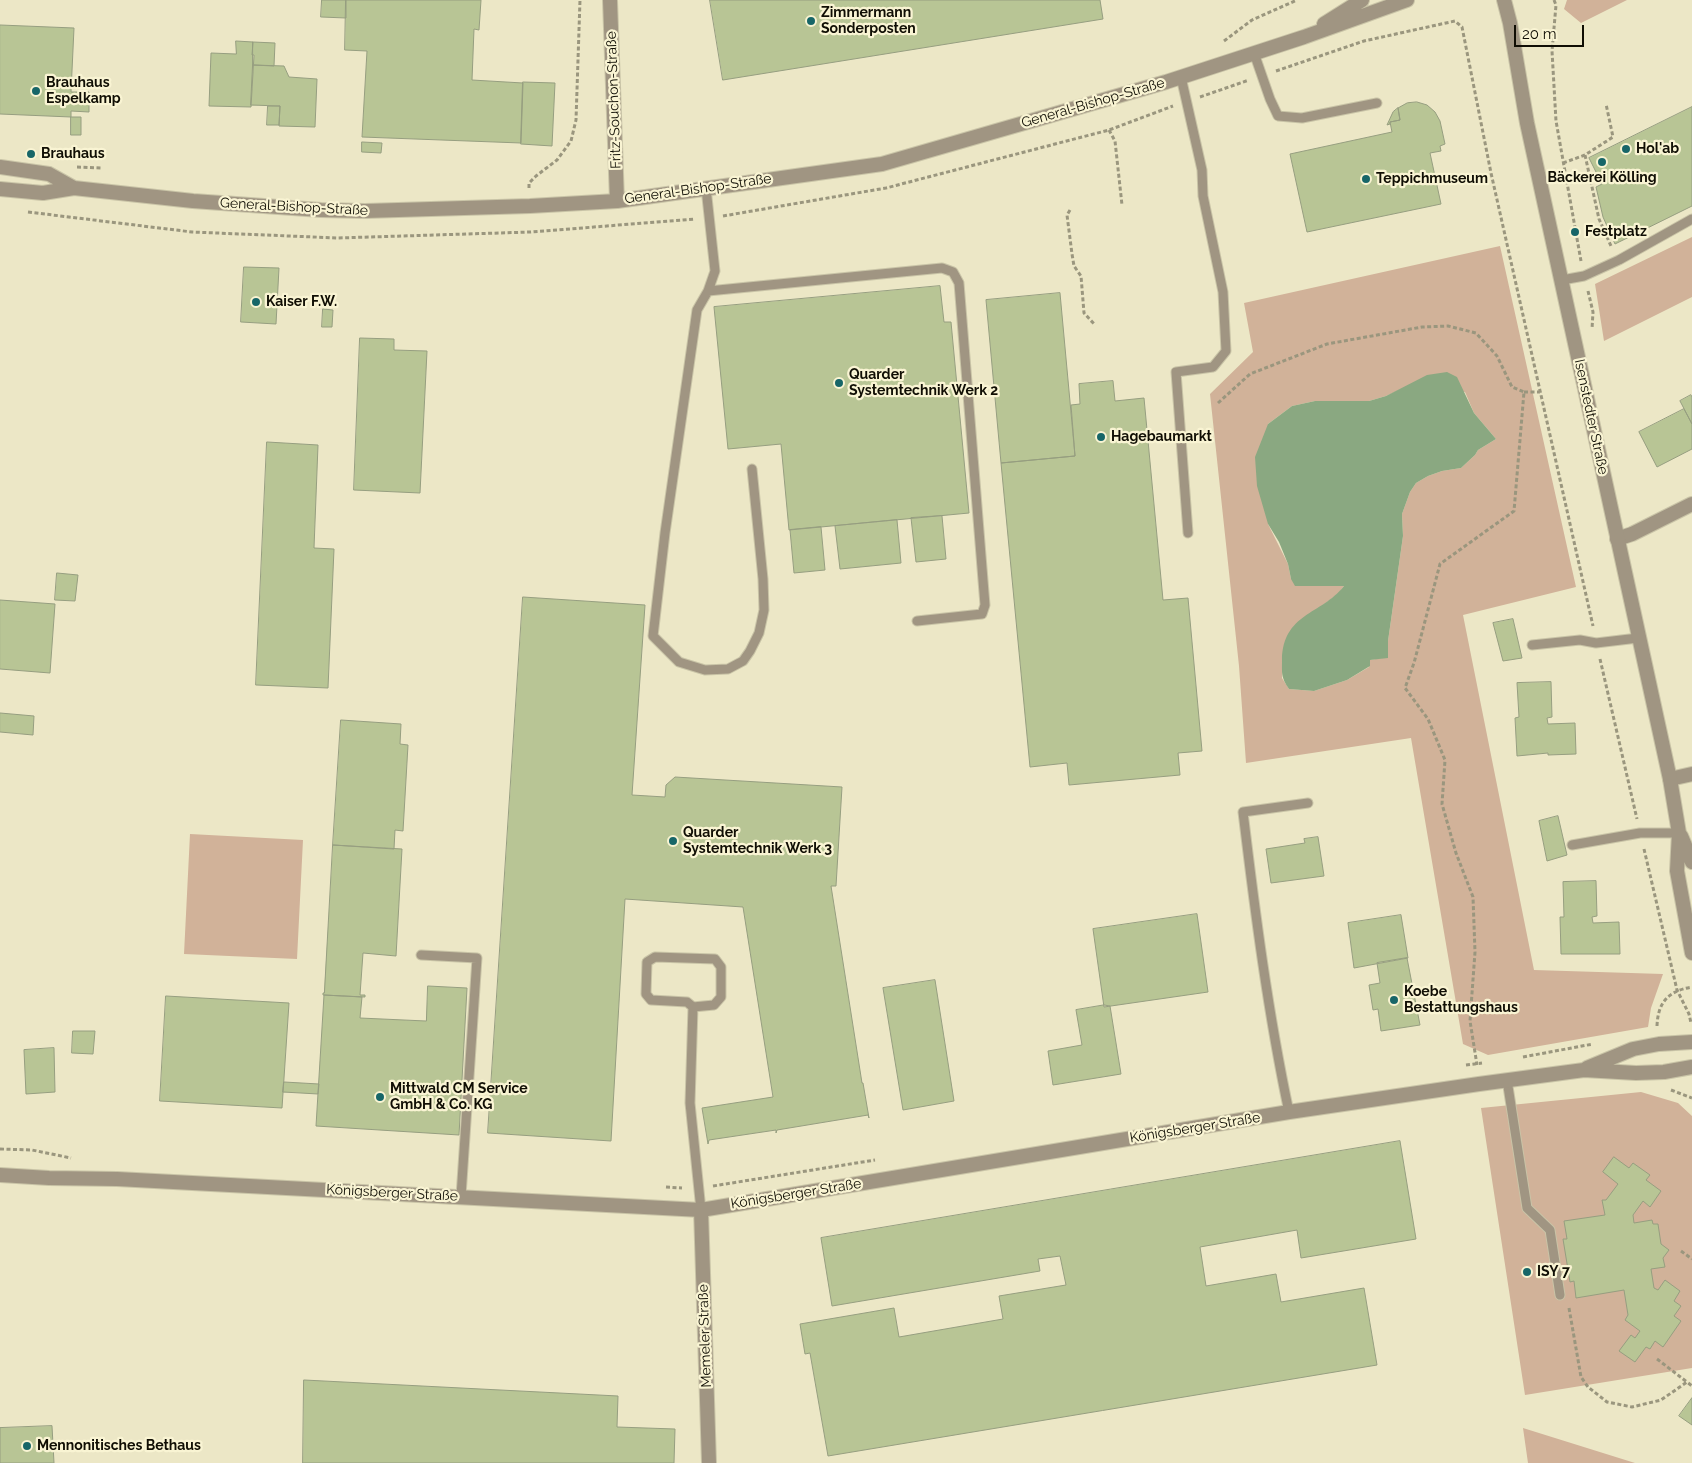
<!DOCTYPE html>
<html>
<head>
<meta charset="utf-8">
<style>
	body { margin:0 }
	#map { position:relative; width:1692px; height:1463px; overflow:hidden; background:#ece7c6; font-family:Raleway,sans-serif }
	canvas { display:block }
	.scale { position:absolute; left:1514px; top:25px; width:70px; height:22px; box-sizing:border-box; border:2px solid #100e04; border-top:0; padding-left:6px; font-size:15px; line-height:18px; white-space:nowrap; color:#100e04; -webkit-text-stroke:4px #f9f4d3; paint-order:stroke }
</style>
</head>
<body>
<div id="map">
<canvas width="1692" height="1463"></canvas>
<div class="scale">20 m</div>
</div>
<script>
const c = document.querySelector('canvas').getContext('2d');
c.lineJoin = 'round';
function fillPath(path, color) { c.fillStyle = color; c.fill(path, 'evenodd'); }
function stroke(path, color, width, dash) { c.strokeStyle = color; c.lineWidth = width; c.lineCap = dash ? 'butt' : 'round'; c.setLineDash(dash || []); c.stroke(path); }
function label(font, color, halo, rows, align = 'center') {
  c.font = font + ' Raleway,sans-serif'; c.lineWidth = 4.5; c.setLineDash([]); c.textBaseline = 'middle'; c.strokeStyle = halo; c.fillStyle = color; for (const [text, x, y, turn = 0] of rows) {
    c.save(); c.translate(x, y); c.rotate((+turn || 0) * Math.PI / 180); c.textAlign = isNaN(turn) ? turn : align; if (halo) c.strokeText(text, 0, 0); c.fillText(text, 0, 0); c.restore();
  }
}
fillPath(new Path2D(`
	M 1567,0 L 1627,0 L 1581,23 L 1564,9 Z
	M 1692,237 L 1692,297 L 1604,341 L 1595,284 Z
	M 1500,246 L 1576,587 L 1463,615 L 1534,970 L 1663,974 L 1651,1008 L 1648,1027 L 1488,1055 L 1463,1044 L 1411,738 L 1246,763 L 1239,666 L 1210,394 L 1253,352 L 1244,303 ZM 1406,387 L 1465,392 L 1474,413 L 1496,439 L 1478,450 L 1475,455 L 1461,468 L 1442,471 L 1428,476 L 1416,483 L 1410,492 L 1402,514 L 1403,536 L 1388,641 L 1388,657 L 1370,660 L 1369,667 L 1347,680 L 1314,691 L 1289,689 L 1282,678 L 1283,654 L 1323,605 L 1338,594 L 1344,586 L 1291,579 L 1288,564 L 1268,524 L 1268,424 L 1292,406 L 1315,401 L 1369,401 L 1386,396 Z
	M 190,834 L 303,840 L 297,959 L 184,954 Z
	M 1641,1092 L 1678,1103 L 1692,1116 L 1692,1368 L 1525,1395 L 1481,1108 Z
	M 1523,1428 L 1635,1463 L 1528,1463 Z`), '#d1b299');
fillPath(new Path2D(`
	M 1447,372 L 1457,377 L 1474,413 L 1496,439 L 1478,450 L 1475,455 L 1461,468 L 1442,471 L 1428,476 L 1416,483 L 1410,492 L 1402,514 L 1403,536 L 1388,641 L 1388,658 L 1370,660 L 1370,666 L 1347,680 L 1314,691 L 1289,689 C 1281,677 1282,674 1282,660 C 1283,613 1321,615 1344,586 L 1295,586 L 1291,579 L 1288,564 L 1279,542 L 1268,524 L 1257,486 L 1255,457 L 1268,424 L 1292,406 L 1315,401 L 1369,401 L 1386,396 L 1427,375 Z`), '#8aa881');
const building = new Path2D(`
	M 322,0 L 346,0 L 346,18 L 321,17 Z
	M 346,0 L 481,0 L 479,30 L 474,29 L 472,80 L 523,83 L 521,143 L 362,137 L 367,51 L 345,50 Z
	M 710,0 L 1100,0 L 1103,19 L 723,80 Z
	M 0,25 L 74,28 L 71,92 L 89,92 L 89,112 L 71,111 L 71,117 L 0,114 Z
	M 236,41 L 253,42 L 252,55 L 254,55 L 251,107 L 209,106 L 211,53 L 236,54 Z
	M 253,42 L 275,43 L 274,66 L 253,65 Z
	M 253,65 L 284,66 L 289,77 L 317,79 L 315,127 L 279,126 L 280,106 L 251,105 Z
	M 523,82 L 555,83 L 552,146 L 521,144 Z
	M 1417,102 L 1427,105 L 1435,112 L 1440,121 L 1445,144 L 1440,146 L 1441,151 L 1430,153 L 1441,204 L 1307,232 L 1290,154 L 1392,132 L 1390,122 L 1400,120 L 1398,108 L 1407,103 Z
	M 268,106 L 280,106 L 279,125 L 267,125 Z
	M 1692,107 L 1692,206 L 1615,244 L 1603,217 L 1596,187 L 1602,184 L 1589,158 Z
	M 1398,108 L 1400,120 L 1390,122 L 1390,124 L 1387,125 L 1393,112 Z
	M 71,117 L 81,117 L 81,135 L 71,135 Z
	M 362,142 L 382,143 L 381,153 L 362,152 Z
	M 244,267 L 279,268 L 276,324 L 241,322 Z
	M 940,286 L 944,322 L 951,322 L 969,513 L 789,530 L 781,444 L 728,449 L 714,307 Z
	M 1060,293 L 1075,456 L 1001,463 L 986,300 Z
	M 323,309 L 333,310 L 332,327 L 322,327 Z
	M 360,338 L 394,339 L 394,350 L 427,351 L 420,493 L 354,490 Z
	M 1113,381 L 1115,401 L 1144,398 L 1163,600 L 1188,598 L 1202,751 L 1178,753 L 1180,775 L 1069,785 L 1067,763 L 1030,767 L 1001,463 L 1075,456 L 1071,405 L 1080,404 L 1079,384 Z
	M 1691,395 L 1692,397 L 1692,424 L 1680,401 Z
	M 1684,409 L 1692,424 L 1692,449 L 1657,467 L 1639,432 Z
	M 267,442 L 318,445 L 314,548 L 334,549 L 328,688 L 256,685 Z
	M 942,516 L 946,559 L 916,562 L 911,518 Z
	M 897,520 L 901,563 L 840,569 L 835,526 Z
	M 821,527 L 825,570 L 794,573 L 790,530 Z
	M 57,573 L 78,575 L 75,601 L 55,600 Z
	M 523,597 L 645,605 L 632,795 L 665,797 L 666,785 L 675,777 L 842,787 L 836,886 L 831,886 L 862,1083 L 863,1083 L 869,1118 L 868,1115 L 777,1130 L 776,1133 L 776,1130 L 709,1140 L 708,1144 L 702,1108 L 773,1097 L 743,907 L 625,899 L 611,1141 L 488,1133 Z
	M 0,600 L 55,604 L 50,673 L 0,669 Z
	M 1513,619 L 1522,658 L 1503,661 L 1493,623 Z
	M 1551,682 L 1552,717 L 1547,718 L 1548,724 L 1575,723 L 1576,754 L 1548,755 L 1548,753 L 1517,756 L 1515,718 L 1519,717 L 1517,683 Z
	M 0,713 L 34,716 L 33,735 L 0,732 Z
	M 341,720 L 401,724 L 400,744 L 408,745 L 403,831 L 395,830 L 394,849 L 333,845 Z
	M 1558,816 L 1567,855 L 1547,861 L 1539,821 Z
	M 1318,837 L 1324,876 L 1271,883 L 1266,849 L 1305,843 L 1304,839 Z
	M 333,845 L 402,849 L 396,956 L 363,953 L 360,995 L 365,995 L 365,997 L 323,995 L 323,993 L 324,993 Z
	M 1596,881 L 1597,916 L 1592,917 L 1593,923 L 1619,922 L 1620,954 L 1561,954 L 1560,917 L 1564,917 L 1563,882 Z
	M 1197,914 L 1208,992 L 1104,1007 L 1093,929 Z
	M 1401,915 L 1408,958 L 1354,968 L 1348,923 Z
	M 1407,958 L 1420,1025 L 1381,1031 L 1378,1009 L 1373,1010 L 1369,985 L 1380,983 L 1377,963 Z
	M 935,980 L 954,1101 L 903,1110 L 883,988 Z
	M 428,986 L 467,988 L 459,1135 L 316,1126 L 324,995 L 362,997 L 360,1018 L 426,1021 Z
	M 166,996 L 289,1003 L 282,1108 L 160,1101 Z
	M 1104,1005 L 1110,1006 L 1121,1074 L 1053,1085 L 1048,1051 L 1082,1045 L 1076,1010 Z
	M 73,1031 L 95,1031 L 93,1054 L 72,1053 Z
	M 54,1048 L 55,1092 L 26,1094 L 24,1050 Z
	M 284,1082 L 319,1084 L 318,1094 L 283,1092 Z
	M 1400,1141 L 1416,1239 L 1301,1258 L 1297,1230 L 1200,1247 L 1206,1286 L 1276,1274 L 1281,1302 L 1364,1288 L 1377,1365 L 828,1456 L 810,1353 L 805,1354 L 800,1324 L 894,1308 L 899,1337 L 1003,1319 L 999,1296 L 1066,1285 L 1060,1256 L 1038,1259 L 1040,1271 L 832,1306 L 821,1238 Z
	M 1614,1157 L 1629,1168 L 1633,1163 L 1650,1175 L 1646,1180 L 1661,1191 L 1650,1207 L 1643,1201 L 1633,1215 L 1634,1223 L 1652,1220 L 1653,1224 L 1658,1224 L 1661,1244 L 1669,1250 L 1663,1258 L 1665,1267 L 1651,1269 L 1654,1288 L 1658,1290 L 1665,1280 L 1680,1291 L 1674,1301 L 1681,1306 L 1674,1316 L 1681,1321 L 1663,1347 L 1655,1341 L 1650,1349 L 1646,1347 L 1635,1362 L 1619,1351 L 1631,1335 L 1635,1338 L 1640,1331 L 1625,1320 L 1628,1315 L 1624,1290 L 1576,1298 L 1574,1281 L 1570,1282 L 1563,1239 L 1567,1239 L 1564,1221 L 1605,1215 L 1602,1200 L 1606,1200 L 1618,1184 L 1603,1172 Z
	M 304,1380 L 618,1396 L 617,1427 L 675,1429 L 674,1463 L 303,1463 Z
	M 1692,1398 L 1692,1425 L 1679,1416 Z
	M 52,1426 L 54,1463 L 0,1463 L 0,1428 Z`);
fillPath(building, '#b8c595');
stroke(building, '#969e80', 1);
const service = new Path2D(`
	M 1254,53 L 1270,99 L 1278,116 L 1302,118 L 1377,103
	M 1181,77 L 1202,170 L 1203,196 L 1223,292 L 1226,351 L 1213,367 L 1176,372 L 1188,533
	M 706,188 L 715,271 L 708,291 L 697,310 L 665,533 L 653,636 L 679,662 L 705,670 L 728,669 L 743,661 L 750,651 L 759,633 L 764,610 L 763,579 L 752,469
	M 1562,280 L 1584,276 L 1619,260 L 1692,219
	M 708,291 L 942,268 L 953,272 L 959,283 L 985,605 L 982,614 L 917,621
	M 1532,645 L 1580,640 L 1596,643 L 1638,638
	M 1572,845 L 1640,833 L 1679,833
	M 421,955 L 477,958 L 461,1196
	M 693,1007 L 714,1005 L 721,997 L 721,967 L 715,959 L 655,957 L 647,962 L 646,994 L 651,1000 L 687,1002 L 693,1007 L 690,1103 L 701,1210
	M 1507,1080 L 1527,1208 L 1550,1230 L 1560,1295
	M 1289,1112 C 1268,1013 1255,912 1243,812 L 1308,803`);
const minor = new Path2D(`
	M 610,0 L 617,201
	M 1324,24 L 1362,0
	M 0,167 L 49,174 L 74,188
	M 0,189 L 43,193 L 74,188 L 193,201 L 321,210 L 365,211 L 530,206 L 617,201 L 882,164 L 1166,82 L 1304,37 L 1407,0
	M 1617,539 L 1632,534 L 1692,504
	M 1670,779 L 1692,774
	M 1587,1068 L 1633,1049 L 1659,1044 L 1692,1042
	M 0,1175 L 49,1178 L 117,1179 L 701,1210 L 1289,1112 L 1479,1084 L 1584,1070 L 1636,1073 L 1664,1072 L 1692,1067
	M 701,1210 L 709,1463`);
const tertiary = new Path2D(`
	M 1504,0 L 1510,23 L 1527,123 L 1670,779 L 1679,833 L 1677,871 L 1692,953
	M 1681,836 L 1692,862`);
stroke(service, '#c9c4a7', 11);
stroke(minor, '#c9c4a7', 16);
stroke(tertiary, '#c9c4a7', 16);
stroke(new Path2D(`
	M 1554,0 L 1556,5 L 1552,51 L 1556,121 L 1581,261
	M 1224,41 L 1252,20 L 1297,0
	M 1276,71 L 1364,41 L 1455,21 L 1462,27 L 1491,173 L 1593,626
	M 1200,97 L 1249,80
	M 1109,130 L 1115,141 L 1122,205
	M 1585,155 L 1599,219 L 1611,246
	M 1563,163 L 1585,155 L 1613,137 L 1606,104
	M 77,167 L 102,168
	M 529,188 L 529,183 L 536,176 L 557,160 L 571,141 L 576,120 L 580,0
	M 1070,210 L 1067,215 L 1072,254 L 1074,266 L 1081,276 L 1084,313 L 1095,325
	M 28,212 L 192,232 L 338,238 L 531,232 L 695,219
	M 723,216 L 886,188 L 1109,130 L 1173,106
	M 1588,291 L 1593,312 L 1592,329
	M 1524,392 L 1540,392
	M 1218,403 L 1250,374 L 1327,344 L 1422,327 L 1448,326 L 1476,333 L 1497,356 L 1512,387 L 1524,392 L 1514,511 L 1440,564 L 1414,663 L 1405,688 L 1428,719 L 1445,760 L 1442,804 L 1456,853 L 1473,897 L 1475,952 L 1470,1021 L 1477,1065
	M 1600,659 L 1637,819
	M 1644,849 L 1677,990 L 1689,1014 L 1691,1023
	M 1657,1026 C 1658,1001 1669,991 1692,987
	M 1523,1057 L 1593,1044
	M 1466,1065 L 1482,1063
	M 1671,1090 L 1692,1098
	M 0,1149 L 32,1150 L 71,1158
	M 713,1186 L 875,1160
	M 666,1187 L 682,1188
	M 1681,1251 L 1692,1259
	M 1569,1308 L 1581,1377 L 1588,1387 L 1607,1402 L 1632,1407 L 1661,1400 L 1687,1382 L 1692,1386
	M 1657,1359 L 1687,1382`), '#9a967e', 3, [4, 2.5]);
stroke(service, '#a09582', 9);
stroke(minor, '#a09582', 14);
stroke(tertiary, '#a09582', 14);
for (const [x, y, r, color] of [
	[811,21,5,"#176668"],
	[36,91,5,"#176668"],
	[1626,149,5,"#176668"],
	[31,154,5,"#176668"],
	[1602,162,5,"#176668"],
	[1366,179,5,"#176668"],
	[1575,232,5,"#176668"],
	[256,302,5,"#176668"],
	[839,383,5,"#176668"],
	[1101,437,5,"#176668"],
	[673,841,5,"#176668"],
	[1394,1000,5,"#176668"],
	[380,1097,5,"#176668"],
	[1527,1272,5,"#176668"],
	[27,1446,5,"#176668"]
]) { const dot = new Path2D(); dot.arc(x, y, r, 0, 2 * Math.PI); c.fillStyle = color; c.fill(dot); stroke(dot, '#f9f4d3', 2); }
label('bold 14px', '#100e04', '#f9f4d3', [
	["Zimmermann",821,13],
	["Sonderposten",821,29],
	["Brauhaus",46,83],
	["Espelkamp",46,99],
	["Hol'ab",1636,149],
	["Brauhaus",41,154],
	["Bäckerei Kölling",1602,178,"center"],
	["Teppichmuseum",1376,179],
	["Festplatz",1585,232],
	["Kaiser F.W.",266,302],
	["Quarder",849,375],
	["Systemtechnik Werk 2",849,391],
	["Hagebaumarkt",1111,437],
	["Quarder",683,833],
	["Systemtechnik Werk 3",683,849],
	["Koebe",1404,992],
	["Bestattungshaus",1404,1008],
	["Mittwald CM Service",390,1089],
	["GmbH & Co. KG",390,1105],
	["ISY 7",1537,1272],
	["Mennonitisches Bethaus",37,1446]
], 'left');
label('14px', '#100e04', '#f9f4d3', [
	["Fritz-Souchon-Straße",614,100,-92],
	["General-Bishop-Straße",1093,103,-16],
	["General-Bishop-Straße",698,189,-8],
	["General-Bishop-Straße",294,207,3],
	["Isenstedter Straße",1591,417,78],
	["Königsberger Straße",1195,1128,-9],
	["Königsberger Straße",392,1193,3],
	["Königsberger Straße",796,1194,-9],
	["Memeler Straße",705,1336,-92]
]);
</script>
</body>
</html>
